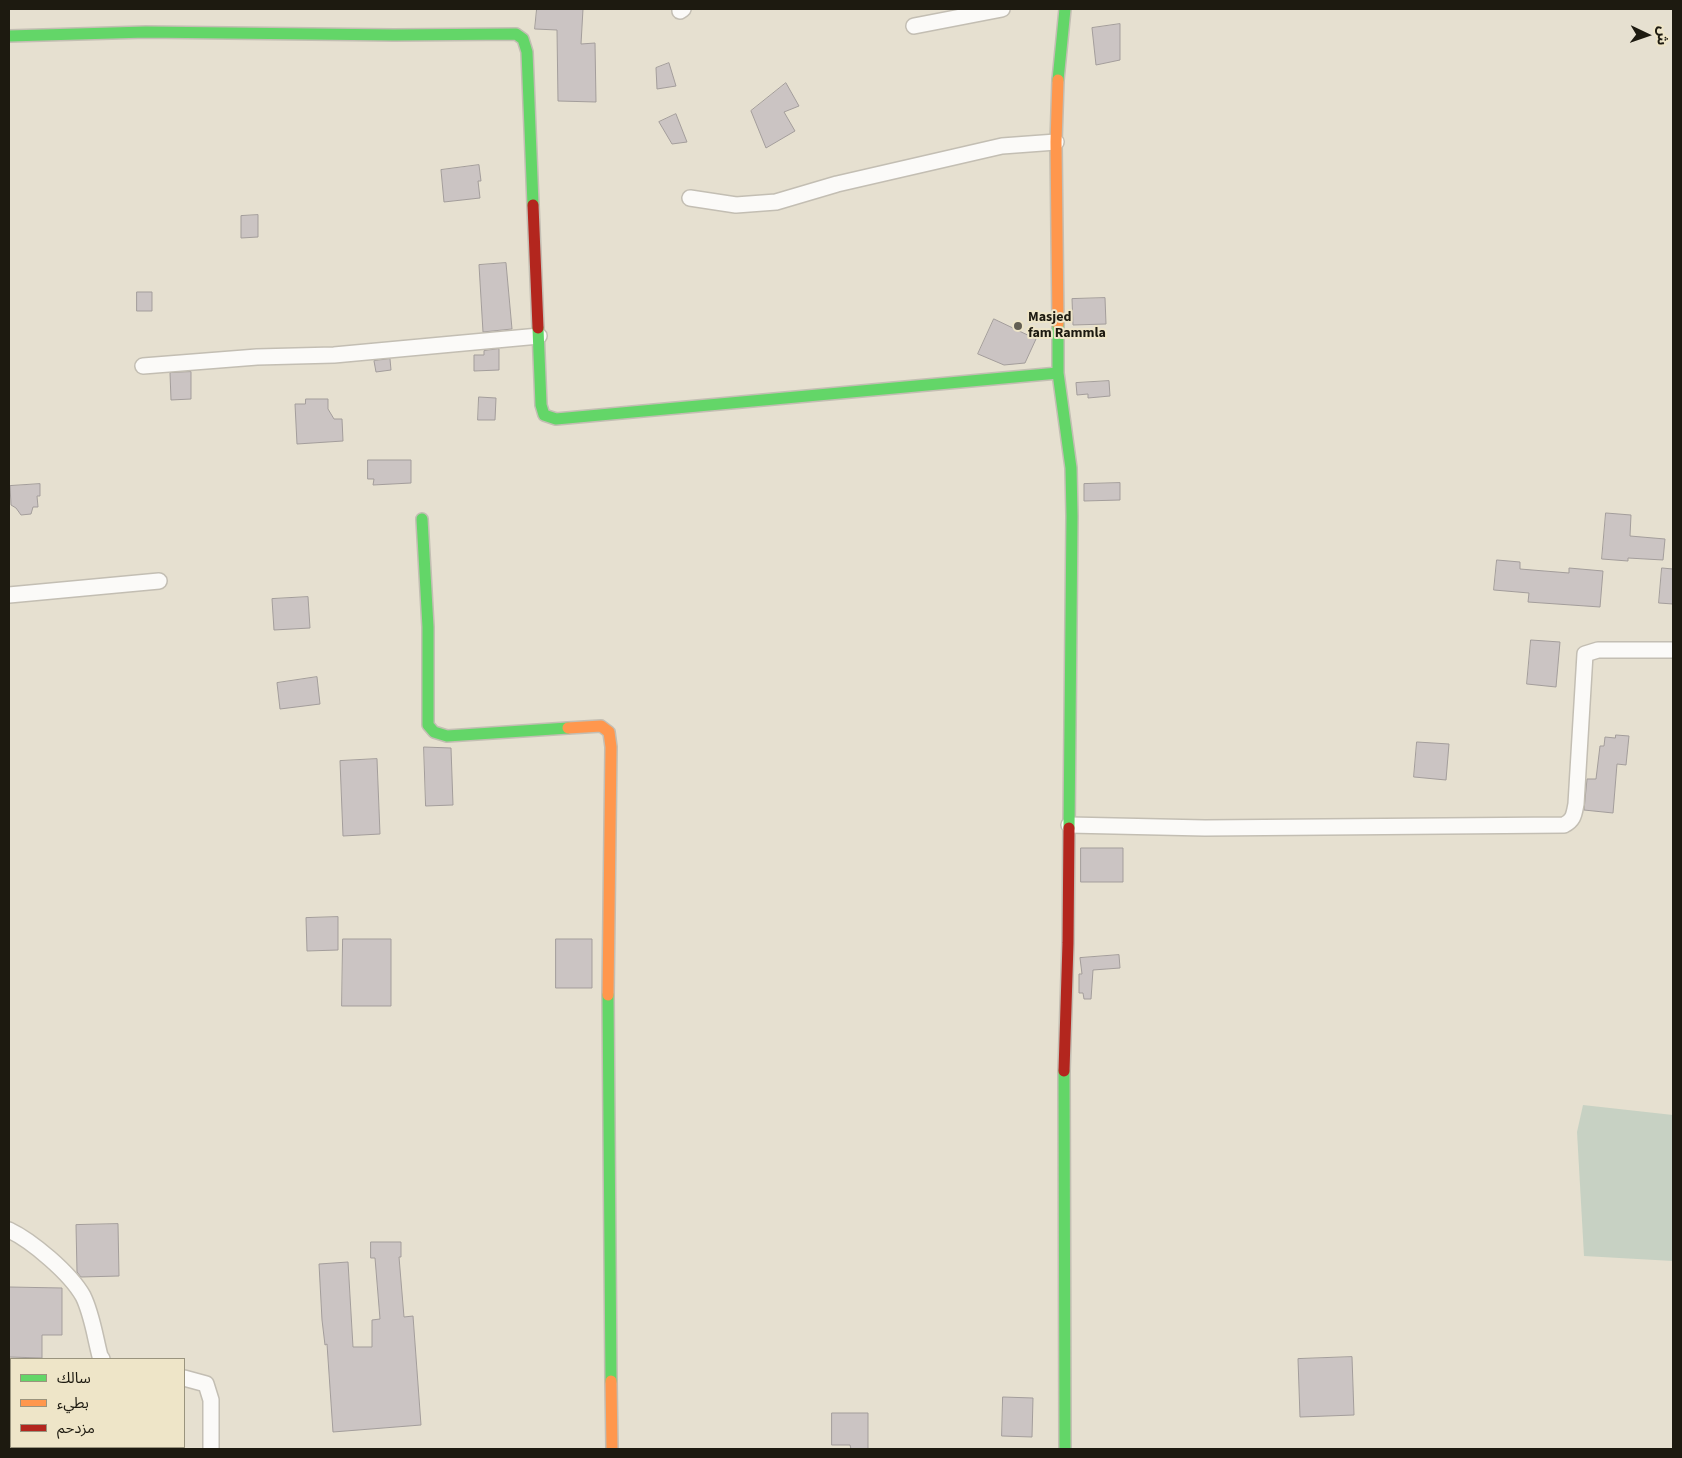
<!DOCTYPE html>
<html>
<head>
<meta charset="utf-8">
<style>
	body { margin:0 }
	#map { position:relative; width:1682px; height:1458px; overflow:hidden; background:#e6e0d0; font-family:"Source Sans 3","Noto Sans Arabic",sans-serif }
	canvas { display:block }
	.frame { position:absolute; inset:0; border:10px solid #1d1a10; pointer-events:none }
	.legend { position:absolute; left:10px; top:1358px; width:175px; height:90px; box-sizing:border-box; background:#eee5c8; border:1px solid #9a947e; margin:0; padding:6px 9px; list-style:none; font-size:15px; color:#1d1a10 }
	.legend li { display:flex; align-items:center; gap:10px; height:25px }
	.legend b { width:25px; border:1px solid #9a947e }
	.north { position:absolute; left:1622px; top:10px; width:50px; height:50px; -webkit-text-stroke:4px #eee5c8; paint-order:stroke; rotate:93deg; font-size:14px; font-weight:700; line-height:20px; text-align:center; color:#1d1a10 }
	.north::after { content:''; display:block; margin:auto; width:18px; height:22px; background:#1d1a10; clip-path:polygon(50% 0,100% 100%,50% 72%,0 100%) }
</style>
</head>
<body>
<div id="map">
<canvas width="1682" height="1458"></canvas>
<div class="frame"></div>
<ul class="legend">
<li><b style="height:6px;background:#63d668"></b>سالك</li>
<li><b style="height:6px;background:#ff974d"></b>بطيء</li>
<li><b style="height:6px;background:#b3261e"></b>مزدحم</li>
</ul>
<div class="north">ش</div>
</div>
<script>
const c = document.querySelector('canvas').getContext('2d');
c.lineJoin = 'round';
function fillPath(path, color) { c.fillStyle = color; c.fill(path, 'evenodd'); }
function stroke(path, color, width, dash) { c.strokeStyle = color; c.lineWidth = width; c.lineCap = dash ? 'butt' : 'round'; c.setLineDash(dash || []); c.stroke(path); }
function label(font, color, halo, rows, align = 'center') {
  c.font = font + ' "Source Sans 3",sans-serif'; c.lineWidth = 4; c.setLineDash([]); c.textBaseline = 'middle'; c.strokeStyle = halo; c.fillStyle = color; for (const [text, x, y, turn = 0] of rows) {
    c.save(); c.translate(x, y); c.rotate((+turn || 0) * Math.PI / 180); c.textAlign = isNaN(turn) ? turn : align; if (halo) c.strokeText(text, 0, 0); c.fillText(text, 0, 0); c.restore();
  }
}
fillPath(new Path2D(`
	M 1583,1105 L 1673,1115 L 1673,1261 L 1584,1256 L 1577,1132 Z`), '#c7d1c3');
const building = new Path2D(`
	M 537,9 L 583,9 L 581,44 L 595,43 L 596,102 L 558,101 L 557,30 L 535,29 Z
	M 1120,24 L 1120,60 L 1096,65 L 1092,28 Z
	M 669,63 L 676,86 L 657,89 L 656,68 Z
	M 786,83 L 799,106 L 784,112 L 795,131 L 766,148 L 751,111 Z
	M 676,114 L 687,142 L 672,144 L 659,122 Z
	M 479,165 L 481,181 L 478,181 L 480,198 L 444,202 L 441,170 Z
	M 258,215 L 258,237 L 241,238 L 241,216 Z
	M 506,263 L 512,329 L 483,332 L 479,265 Z
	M 137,292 L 152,292 L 152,311 L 137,311 Z
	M 1105,298 L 1106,324 L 1073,325 L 1072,299 Z
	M 994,319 L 1036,339 L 1025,363 L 1004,365 L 978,354 Z
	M 499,349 L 499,370 L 474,371 L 474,355 L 484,355 L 484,351 Z
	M 390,359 L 391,370 L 376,372 L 374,361 Z
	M 191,372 L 191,399 L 171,400 L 170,373 Z
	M 1109,381 L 1110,396 L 1088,398 L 1088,394 L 1077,395 L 1076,383 Z
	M 479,397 L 496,398 L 495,420 L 478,420 Z
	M 306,399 L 328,399 L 328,409 L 334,419 L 342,419 L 343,441 L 297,444 L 295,404 L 305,404 Z
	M 368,460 L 411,460 L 411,483 L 373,485 L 374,479 L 368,479 Z
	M 1120,483 L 1120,500 L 1084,501 L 1084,484 Z
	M 40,484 L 40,496 L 37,496 L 38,507 L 33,507 L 31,514 L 21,515 L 16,508 L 11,505 L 10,486 Z
	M 1606,513 L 1631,515 L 1630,536 L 1665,539 L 1663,560 L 1628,558 L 1628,561 L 1602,559 Z
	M 1497,560 L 1520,562 L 1520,569 L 1569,573 L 1569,568 L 1603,571 L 1600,607 L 1528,602 L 1529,593 L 1494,590 Z
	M 1662,568 L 1673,569 L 1673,604 L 1659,603 Z
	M 308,597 L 310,628 L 274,630 L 272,599 Z
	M 1531,640 L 1560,642 L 1556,687 L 1527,684 Z
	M 317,677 L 320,704 L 280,709 L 277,683 Z
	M 1616,735 L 1629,736 L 1626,765 L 1617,764 L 1613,813 L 1584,810 L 1587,779 L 1596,779 L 1600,746 L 1604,746 L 1605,737 L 1615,738 Z
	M 1417,742 L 1449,744 L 1446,780 L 1414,777 Z
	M 424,747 L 451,748 L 453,805 L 426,806 Z
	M 377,759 L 380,834 L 343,836 L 340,761 Z
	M 1081,848 L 1123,848 L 1123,882 L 1081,882 Z
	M 338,917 L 338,950 L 307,951 L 306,918 Z
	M 343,939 L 391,939 L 391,1006 L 342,1006 Z
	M 556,939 L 592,939 L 592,988 L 556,988 Z
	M 1119,955 L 1120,968 L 1093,970 L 1091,999 L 1084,999 L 1083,993 L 1079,993 L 1079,974 L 1082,974 L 1080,958 Z
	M 118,1224 L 119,1276 L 81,1277 L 77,1272 L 76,1225 Z
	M 371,1242 L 401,1242 L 401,1257 L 399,1257 L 404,1317 L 413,1316 L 421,1425 L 333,1432 L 327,1344 L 325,1345 L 322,1320 L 319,1264 L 348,1262 L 353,1347 L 372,1347 L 372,1320 L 380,1319 L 375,1258 L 371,1258 Z
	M 9,1287 L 62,1288 L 62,1335 L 42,1335 L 42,1358 L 9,1357 Z
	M 1352,1357 L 1354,1415 L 1300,1417 L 1298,1359 Z
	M 1003,1397 L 1033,1398 L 1032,1437 L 1002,1436 Z
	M 832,1413 L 868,1413 L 868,1449 L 851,1449 L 850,1445 L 832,1445 Z`);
fillPath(building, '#cbc4c3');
stroke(building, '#a39d9b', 1);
const street = new Path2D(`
	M 680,11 L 683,9
	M 914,26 L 1002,9
	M 690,198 L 736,205 L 776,202 L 837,184 L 1002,146 L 1056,142
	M 143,366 L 257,357 L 334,355 L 539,336
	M 9,595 L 159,581
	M 1069,825 L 1205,828 L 1564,825 C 1574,820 1574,814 1576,804 L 1585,654 L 1598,650 L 1673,650
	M 9,1230 C 32,1241 70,1273 83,1296 C 92,1314 95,1337 100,1356 L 102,1359
	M 184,1378 L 206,1384 L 211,1400 L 211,1449`);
const fast = new Path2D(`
	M 9,36 L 146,32 L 394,35 L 516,34 L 523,39 L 527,52 L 533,205
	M 1058,80 L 1065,9
	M 1058,324 L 1058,373 L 1071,468 L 1072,516 L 1069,828
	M 538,328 L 541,405 L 544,415 L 556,419 L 1058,373
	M 422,519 L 428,627 L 428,725 L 434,732 L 447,736 L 568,728
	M 608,995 L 611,1381
	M 1064,1071 L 1065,1449`);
const slow = new Path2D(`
	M 1058,324 L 1056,142 L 1058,80
	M 568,728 L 601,726 L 609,732 L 611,747 L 608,995
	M 611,1381 L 612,1449`);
const jam = new Path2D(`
	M 533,205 L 538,328
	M 1064,1071 L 1068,943 L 1069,828`);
stroke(street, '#c3beb3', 18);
stroke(fast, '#c3beb3', 14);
stroke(slow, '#c3beb3', 14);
stroke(jam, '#c3beb3', 14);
stroke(street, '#fbfaf8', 15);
stroke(fast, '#63d668', 11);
stroke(slow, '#ff974d', 11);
stroke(jam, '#b3261e', 11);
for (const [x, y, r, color] of [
	[1018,326,5,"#635f53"]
]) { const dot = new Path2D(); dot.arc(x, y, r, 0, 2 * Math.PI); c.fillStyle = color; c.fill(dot); stroke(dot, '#eee5c8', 2); }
label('bold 14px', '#1d1a10', '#eee5c8', [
	["Masjed",1028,318],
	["fam Rammla",1028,334]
], 'left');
</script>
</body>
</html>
